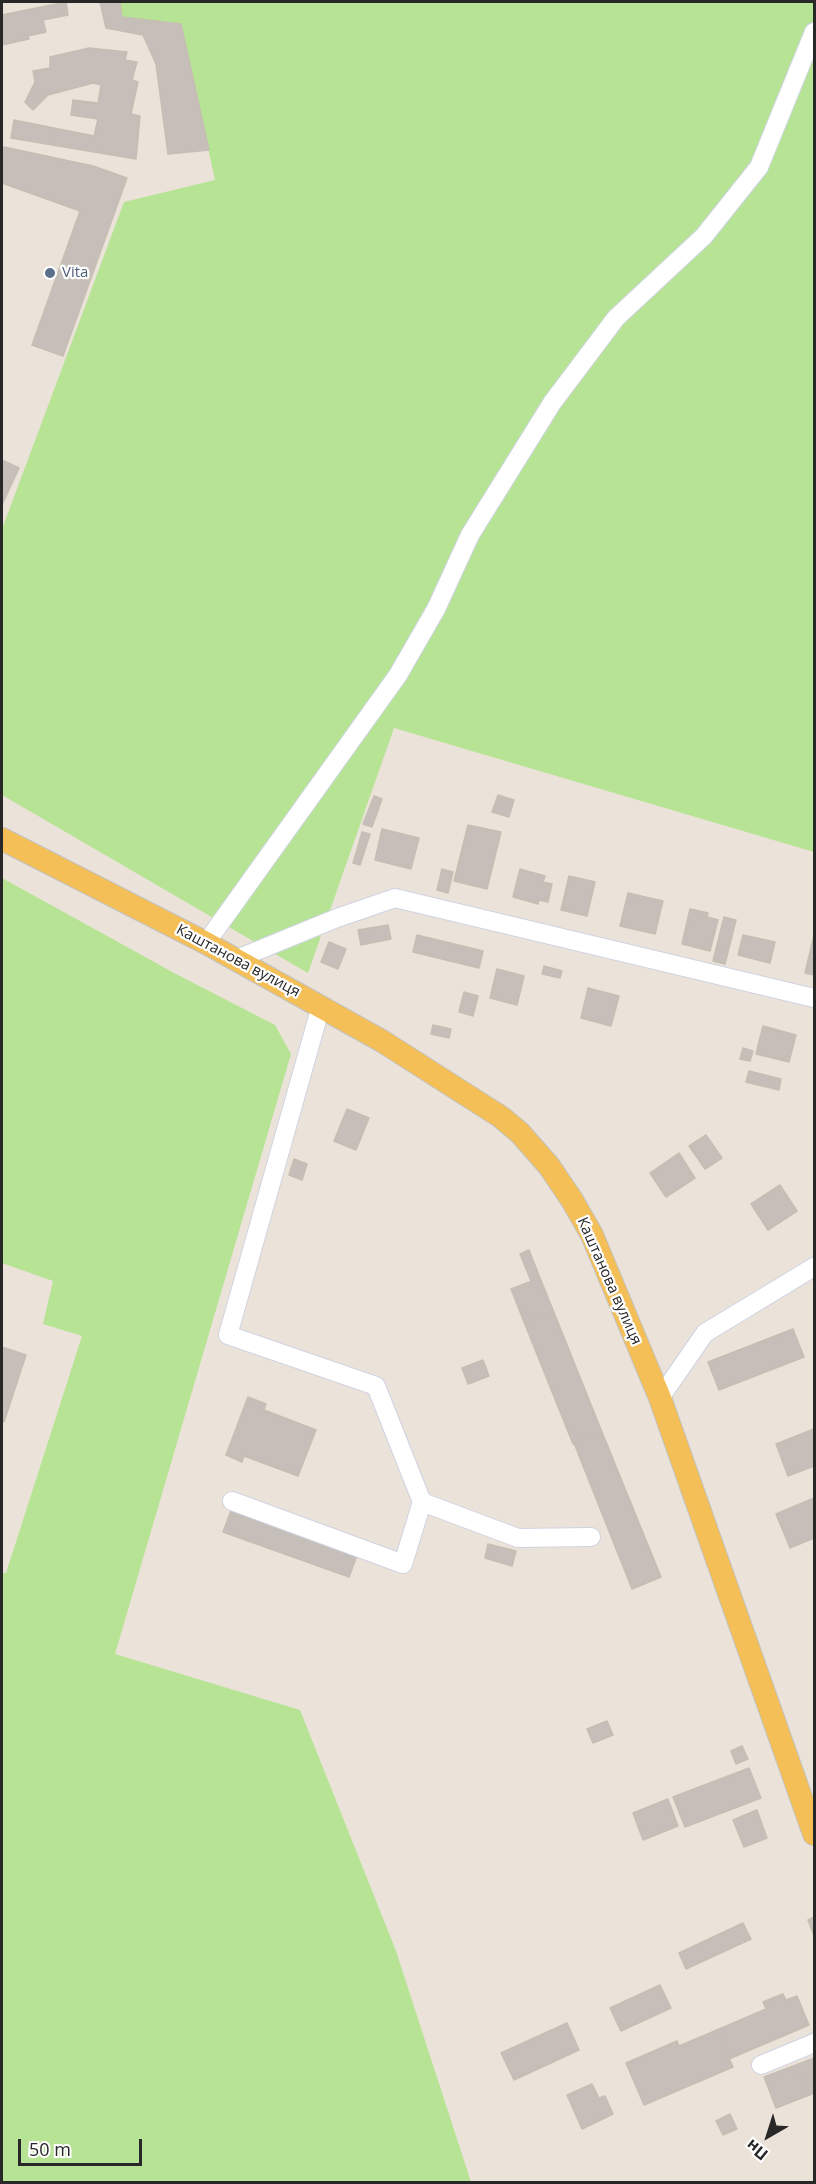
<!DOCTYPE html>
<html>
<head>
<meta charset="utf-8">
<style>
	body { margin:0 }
	#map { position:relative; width:816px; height:2184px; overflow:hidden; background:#ebe2d9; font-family:"Open Sans",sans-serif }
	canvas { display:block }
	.frame { position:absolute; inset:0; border:3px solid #282828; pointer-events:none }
	.north { position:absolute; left:738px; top:2106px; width:60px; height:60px; -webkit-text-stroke:4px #fff; paint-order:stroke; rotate:219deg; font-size:16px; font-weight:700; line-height:24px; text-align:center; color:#282828 }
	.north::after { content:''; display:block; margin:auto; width:21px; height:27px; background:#282828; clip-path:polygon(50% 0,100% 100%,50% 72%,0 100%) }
	.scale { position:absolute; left:18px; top:2139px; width:124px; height:27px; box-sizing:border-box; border:3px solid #282828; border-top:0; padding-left:8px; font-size:18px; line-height:21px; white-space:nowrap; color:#282828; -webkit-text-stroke:4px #fff; paint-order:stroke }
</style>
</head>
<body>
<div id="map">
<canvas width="816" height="2184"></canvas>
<div class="frame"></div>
<div class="north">Пн</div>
<div class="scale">50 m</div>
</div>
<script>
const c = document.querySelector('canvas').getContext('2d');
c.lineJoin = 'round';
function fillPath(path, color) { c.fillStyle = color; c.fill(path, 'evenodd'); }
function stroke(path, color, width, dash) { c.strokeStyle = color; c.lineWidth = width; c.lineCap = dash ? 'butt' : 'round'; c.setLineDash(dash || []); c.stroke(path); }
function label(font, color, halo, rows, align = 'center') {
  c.font = font + ' "Open Sans",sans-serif'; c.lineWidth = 4.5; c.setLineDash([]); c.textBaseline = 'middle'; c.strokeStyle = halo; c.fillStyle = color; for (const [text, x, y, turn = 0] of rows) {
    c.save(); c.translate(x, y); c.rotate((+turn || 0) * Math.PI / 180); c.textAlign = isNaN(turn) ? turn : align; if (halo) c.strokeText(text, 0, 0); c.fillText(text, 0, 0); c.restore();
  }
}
fillPath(new Path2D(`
	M 120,2 L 814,2 L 814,852 L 394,728 L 308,973 L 2,795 L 2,529 L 124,202 L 215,180 L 181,24 L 122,17 Z
	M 2,878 L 176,974 L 275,1025 L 291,1054 L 115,1654 L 300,1710 L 396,1951 L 471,2182 L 2,2182 L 2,1573 L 6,1573 L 82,1336 L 43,1324 L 53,1281 L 2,1263 Z`), '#b7e494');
const building = new Path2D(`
	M 66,2 L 68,15 L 43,20 L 46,32 L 28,36 L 29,39 L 2,45 L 2,15 Z
	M 100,2 L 120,2 L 122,17 L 181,24 L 209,150 L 168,154 L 156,64 L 143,35 L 106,28 Z
	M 89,48 L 127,52 L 125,60 L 137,62 L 132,80 L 138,82 L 131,114 L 140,116 L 136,159 L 11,138 L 14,120 L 94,136 L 98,119 L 71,115 L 73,100 L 98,103 L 101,85 L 93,83 L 48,95 L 33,110 L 25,102 L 35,82 L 33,71 L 50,68 L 50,57 Z
	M 4,147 L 93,166 L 127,178 L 63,356 L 32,345 L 80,211 L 2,183 L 2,152 Z
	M 2,460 L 19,468 L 2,505 Z
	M 498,795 L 514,800 L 509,817 L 492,812 Z
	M 374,796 L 382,799 L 372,827 L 363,824 Z
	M 468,825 L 501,832 L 487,889 L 454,881 Z
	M 382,829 L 419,838 L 411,869 L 375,860 Z
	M 362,832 L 370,834 L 364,853 L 357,850 Z
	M 357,850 L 364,853 L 360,865 L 353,863 Z
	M 442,869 L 453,872 L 448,893 L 437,890 Z
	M 520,869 L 545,876 L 543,882 L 552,884 L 548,902 L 539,900 L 538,904 L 513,897 Z
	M 569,876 L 595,882 L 587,916 L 561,910 Z
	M 628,893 L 663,901 L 655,934 L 620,926 Z
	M 690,909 L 708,913 L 707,917 L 718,920 L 710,951 L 682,944 Z
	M 724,917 L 736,920 L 725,964 L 713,961 Z
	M 388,925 L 391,939 L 361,945 L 358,930 Z
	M 417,935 L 483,951 L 479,968 L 413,952 Z
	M 743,935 L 775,942 L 770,963 L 738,955 Z
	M 814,935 L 814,975 L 805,973 Z
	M 329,942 L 346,949 L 338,969 L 321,962 Z
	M 544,966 L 562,971 L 560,978 L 542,974 Z
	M 497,969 L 524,976 L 517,1005 L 490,998 Z
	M 588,988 L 619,996 L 611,1026 L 581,1018 Z
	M 464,992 L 478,996 L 473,1016 L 459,1012 Z
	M 433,1025 L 451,1029 L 449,1038 L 431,1034 Z
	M 763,1026 L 796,1035 L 789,1062 L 756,1054 Z
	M 743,1048 L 753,1051 L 750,1061 L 740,1059 Z
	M 749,1071 L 781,1079 L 779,1090 L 746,1082 Z
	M 347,1109 L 369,1118 L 356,1150 L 334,1141 Z
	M 706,1135 L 722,1158 L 705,1169 L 689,1146 Z
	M 679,1153 L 695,1178 L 666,1197 L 650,1173 Z
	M 294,1159 L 307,1164 L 302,1180 L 289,1175 Z
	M 780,1185 L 797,1211 L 768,1230 L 751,1204 Z
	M 529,1250 L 540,1278 L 531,1281 L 520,1254 Z
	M 540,1278 L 553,1310 L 524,1322 L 511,1289 Z
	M 553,1310 L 602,1432 L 573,1444 L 524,1322 Z
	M 793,1329 L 804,1357 L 719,1390 L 708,1362 Z
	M 2,1347 L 26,1355 L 4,1422 L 2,1421 Z
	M 483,1360 L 489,1376 L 468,1384 L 462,1368 Z
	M 248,1397 L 266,1404 L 264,1410 L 316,1430 L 298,1476 L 244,1456 L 242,1462 L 226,1455 Z
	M 814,1429 L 814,1466 L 788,1476 L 776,1444 Z
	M 602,1432 L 661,1577 L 632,1589 L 574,1443 Z
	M 814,1498 L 814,1538 L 790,1548 L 776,1514 Z
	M 232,1508 L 358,1553 L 349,1577 L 223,1532 Z
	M 488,1544 L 516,1551 L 512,1566 L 485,1558 Z
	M 607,1721 L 613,1735 L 593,1743 L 587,1729 Z
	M 742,1746 L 748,1759 L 736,1764 L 731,1751 Z
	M 749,1768 L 761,1798 L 685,1827 L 673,1797 Z
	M 668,1799 L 678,1826 L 643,1840 L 633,1813 Z
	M 757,1810 L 767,1838 L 744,1847 L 733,1820 Z
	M 814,1917 L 814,1936 L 808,1920 Z
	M 743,1923 L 751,1939 L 686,1969 L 679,1953 Z
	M 660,1985 L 671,2008 L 621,2031 L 610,2008 Z
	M 783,1994 L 786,2000 L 797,1996 L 809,2025 L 729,2059 L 717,2030 L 766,2009 L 763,2002 Z
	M 567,2023 L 579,2050 L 514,2080 L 501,2053 Z
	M 717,2030 L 733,2067 L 644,2105 L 626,2063 L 677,2041 L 679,2046 Z
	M 814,2058 L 814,2093 L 807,2096 L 796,2065 Z
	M 796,2065 L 807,2096 L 776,2108 L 764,2077 Z
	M 592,2084 L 599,2098 L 605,2096 L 613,2114 L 582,2129 L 567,2095 Z
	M 730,2114 L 737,2129 L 723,2135 L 716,2121 Z`);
fillPath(building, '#c6bfb9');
stroke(building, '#c6beb3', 1.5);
const minor = new Path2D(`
	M 206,943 L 398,675 L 436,609 L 470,535 L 552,403 L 616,318 L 704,236 L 759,167 L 814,32
	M 237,959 L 337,918 L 395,898 L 814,998
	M 660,1398 L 705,1333 L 814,1267
	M 232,1501 L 403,1564 L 422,1502 L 376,1386 L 228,1335 L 321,1006
	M 422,1502 L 518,1538 L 591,1537
	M 761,2065 L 814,2043`);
const major = new Path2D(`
	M 2,839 L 206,943 L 382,1041 L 501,1117 L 520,1133 L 549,1166 L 572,1200 L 592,1235 L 660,1398 L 814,1834`);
stroke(minor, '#cfd4e2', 20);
stroke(major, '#c3c3c3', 24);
stroke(minor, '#fff', 18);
stroke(major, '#f3bf56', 22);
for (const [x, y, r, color] of [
	[50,273,6,"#5c6f8a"]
]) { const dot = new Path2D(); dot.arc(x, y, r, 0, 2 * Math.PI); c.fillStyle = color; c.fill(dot); stroke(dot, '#fff', 2); }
label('15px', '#4e5e75', '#fff', [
	["Vita",62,273]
], 'left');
label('15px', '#282828', '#fff', [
	["Каштанова вулиця",238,961,28],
	["Каштанова вулиця",609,1281,66]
]);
</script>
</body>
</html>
